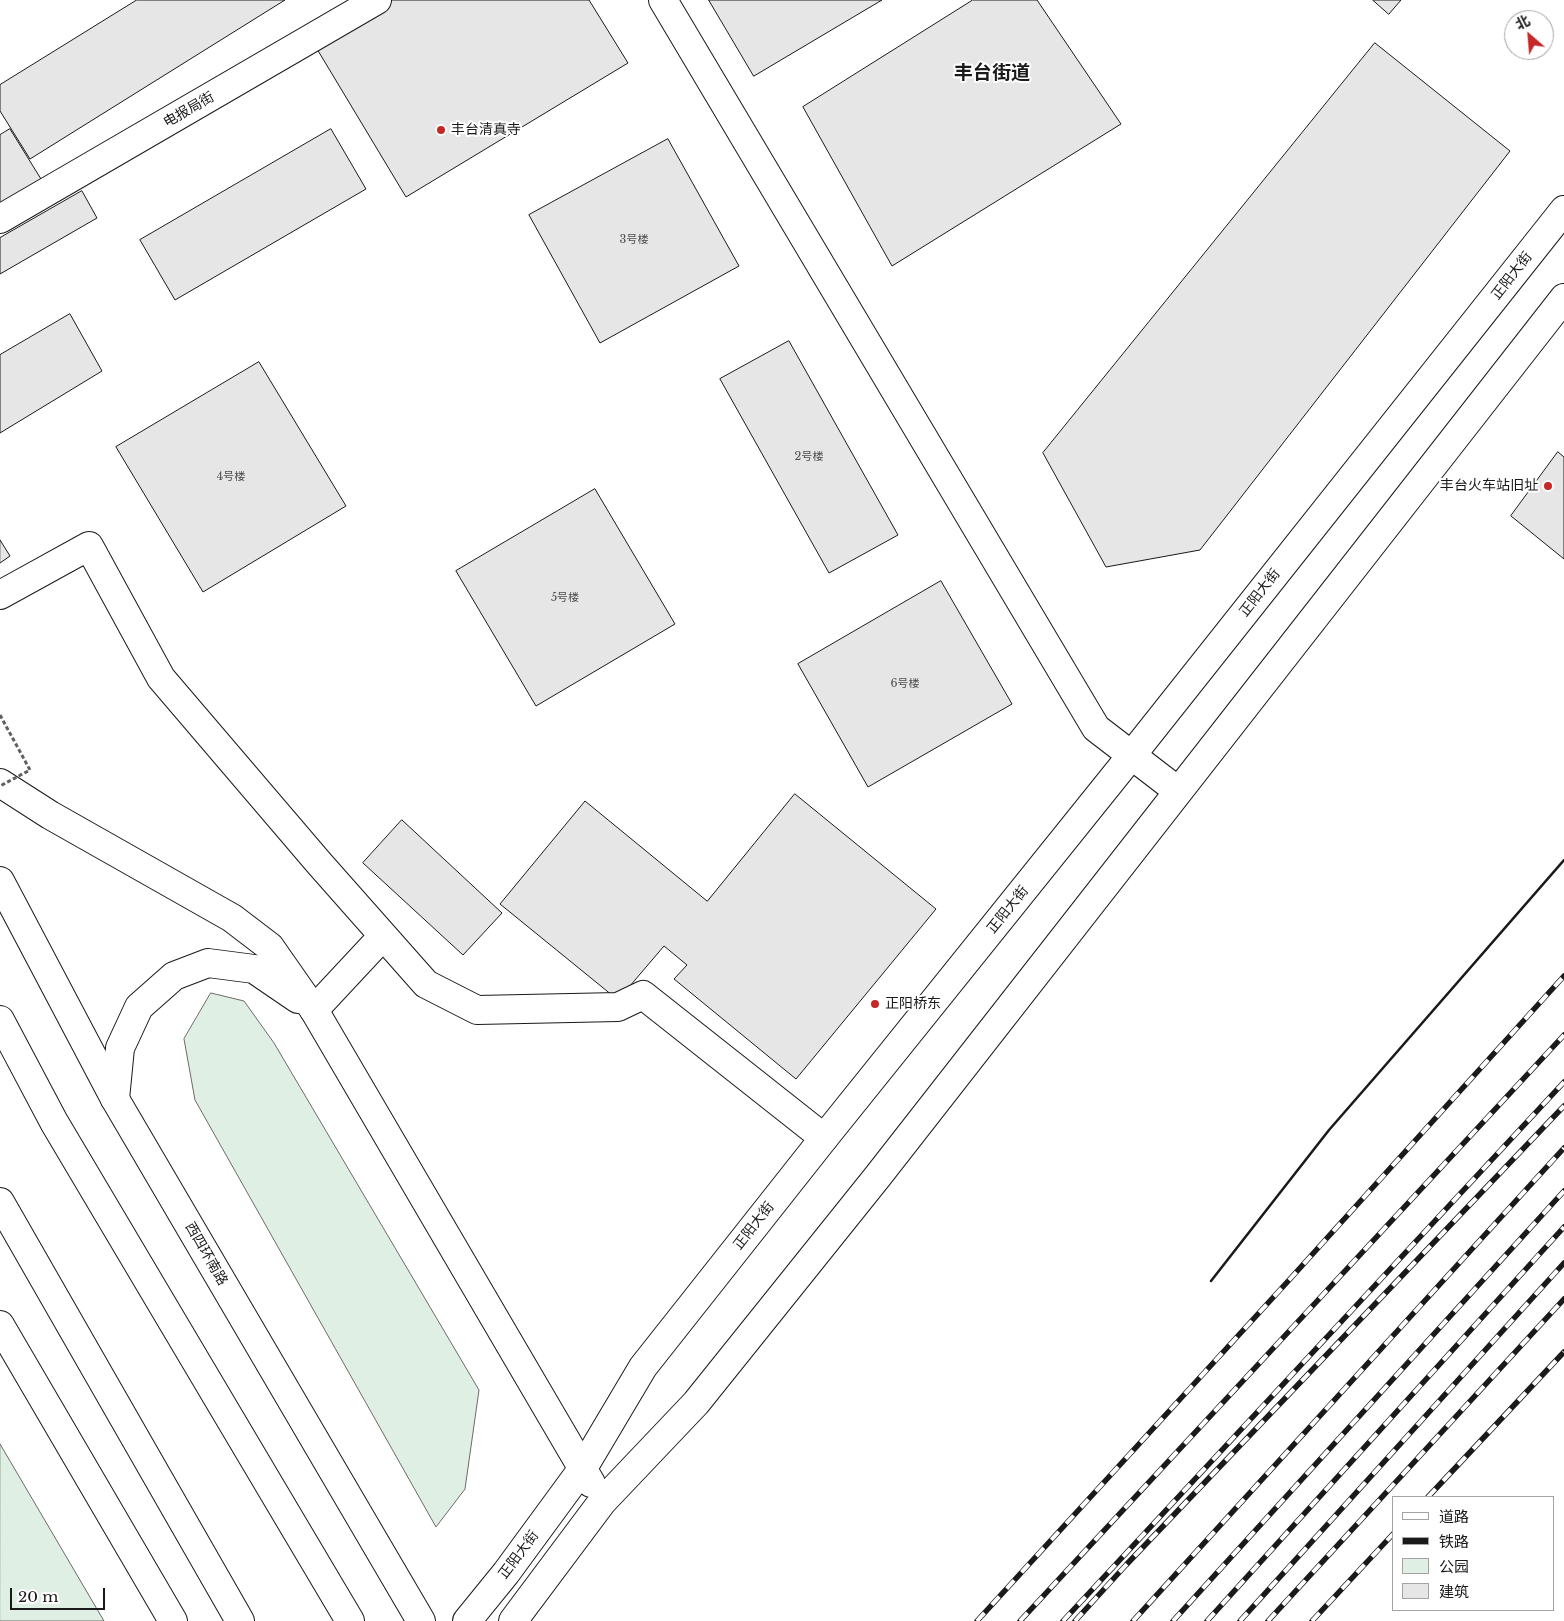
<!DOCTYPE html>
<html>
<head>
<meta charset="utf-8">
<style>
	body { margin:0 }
	#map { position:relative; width:1564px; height:1621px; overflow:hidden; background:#fff; font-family:"Libre Baskerville","Noto Sans SC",serif }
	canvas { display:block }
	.legend { position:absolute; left:1392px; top:1496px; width:162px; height:115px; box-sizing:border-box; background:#fff; border:1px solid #a3a3a3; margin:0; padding:6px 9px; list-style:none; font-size:15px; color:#1a1a1a }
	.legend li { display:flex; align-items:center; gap:10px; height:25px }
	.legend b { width:25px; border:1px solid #a3a3a3 }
	.north { position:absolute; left:1504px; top:10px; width:50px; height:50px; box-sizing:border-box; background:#fff; border:1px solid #a3a3a3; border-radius:50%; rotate:333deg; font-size:14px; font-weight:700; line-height:20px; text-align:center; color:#1a1a1a }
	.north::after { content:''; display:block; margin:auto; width:18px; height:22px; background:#c62828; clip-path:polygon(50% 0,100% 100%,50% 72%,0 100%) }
	.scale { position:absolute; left:10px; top:1588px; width:95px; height:22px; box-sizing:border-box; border:2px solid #1a1a1a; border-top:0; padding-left:6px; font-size:15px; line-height:18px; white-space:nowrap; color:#1a1a1a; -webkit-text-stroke:4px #fff; paint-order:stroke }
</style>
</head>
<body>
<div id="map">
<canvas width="1564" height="1621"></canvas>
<ul class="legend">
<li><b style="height:6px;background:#fff"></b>道路</li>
<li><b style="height:6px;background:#1a1a1a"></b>铁路</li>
<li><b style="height:14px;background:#e0efe3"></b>公园</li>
<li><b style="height:14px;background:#e6e6e6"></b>建筑</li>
</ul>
<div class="north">北</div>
<div class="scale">20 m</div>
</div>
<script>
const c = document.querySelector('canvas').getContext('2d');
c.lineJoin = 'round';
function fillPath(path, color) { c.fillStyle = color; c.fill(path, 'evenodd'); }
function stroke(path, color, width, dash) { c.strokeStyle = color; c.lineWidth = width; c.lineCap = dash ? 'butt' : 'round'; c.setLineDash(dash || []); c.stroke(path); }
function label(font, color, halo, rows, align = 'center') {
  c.font = font + ' "Libre Baskerville","Noto Sans SC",serif'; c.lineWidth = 4; c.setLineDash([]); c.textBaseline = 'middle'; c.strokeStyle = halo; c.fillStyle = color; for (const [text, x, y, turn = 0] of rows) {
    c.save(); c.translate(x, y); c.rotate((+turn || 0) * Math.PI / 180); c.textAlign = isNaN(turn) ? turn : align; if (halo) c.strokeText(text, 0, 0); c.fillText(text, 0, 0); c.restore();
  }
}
const green = new Path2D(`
	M 211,993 L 244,1001 L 274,1043 L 479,1390 L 465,1489 L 436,1527 L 195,1100 L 184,1039 Z
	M 0,1444 L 104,1621 L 0,1621 Z`);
fillPath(green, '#e0efe3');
stroke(green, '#6a6a6a', 1);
const building = new Path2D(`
	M 137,0 L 285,0 L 30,159 L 0,111 L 0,85 Z
	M 388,0 L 589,0 L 628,63 L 406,197 L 314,44 Z
	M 709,0 L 882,0 L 754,76 Z
	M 973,0 L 1037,0 L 1121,124 L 892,266 L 803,107 Z
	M 1373,0 L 1401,0 L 1389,14 Z
	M 1375,43 L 1510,151 L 1200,550 L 1106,567 L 1043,453 Z
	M 10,129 L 41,179 L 0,203 L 0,135 Z
	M 331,129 L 366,189 L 175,300 L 140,240 Z
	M 668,139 L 739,266 L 600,343 L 529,215 Z
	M 82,191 L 97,218 L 0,274 L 0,238 Z
	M 70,314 L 102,371 L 0,433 L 0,355 Z
	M 789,341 L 898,535 L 829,573 L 720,379 Z
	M 259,362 L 346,506 L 203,592 L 116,447 Z
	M 1558,452 L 1564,457 L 1564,559 L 1511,516 Z
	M 595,489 L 675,624 L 536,706 L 456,571 Z
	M 0,540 L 10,556 L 0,563 Z
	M 941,581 L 1012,704 L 868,787 L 798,664 Z
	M 795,794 L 936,909 L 796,1079 L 674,979 L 687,965 L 664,946 L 618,1000 L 500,904 L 585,801 L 707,901 Z
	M 402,820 L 502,913 L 463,955 L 363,863 Z`);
fillPath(building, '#e6e6e6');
stroke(building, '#1a1a1a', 1);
const minor = new Path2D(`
	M 663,0 L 1096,728 L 1178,791
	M 0,219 L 377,0
	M 0,595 L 89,546 L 161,678 L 319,863 L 426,984 L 477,1010 L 618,1007 L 643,995 L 824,1138
	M 0,881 L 115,1099 L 421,1621
	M 314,1010 L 383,936
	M 0,1325 L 173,1621`);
const major = new Path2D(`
	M 0,783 L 50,815 L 232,918 L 270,947 L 314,1010 L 591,1483
	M 115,1099 L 120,1048 L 139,1007 L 174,976 L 208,963 L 254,969 L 298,999
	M 467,1621 L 506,1573 L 583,1468 L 643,1367 L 824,1138 L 1131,756 L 1564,210
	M 513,1621 L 602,1502 L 696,1403 L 878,1176 L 1564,298`);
const highway = new Path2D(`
	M 0,1020 L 54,1122 L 350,1621
	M 0,1202 L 240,1621`);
stroke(minor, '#1a1a1a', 30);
stroke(major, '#1a1a1a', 30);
stroke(highway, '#1a1a1a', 30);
stroke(minor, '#fff', 28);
stroke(major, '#fff', 28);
stroke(highway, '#fff', 28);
const rail = new Path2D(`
	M 1428,1497 L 1564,1352
	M 977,1621 L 1290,1279 L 1564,976
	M 1020,1621 L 1564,1035
	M 1063,1621 L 1564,1082
	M 1075,1621 L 1126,1565 L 1564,1106
	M 1133,1621 L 1564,1148
	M 1173,1621 L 1564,1191
	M 1207,1621 L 1564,1227
	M 1240,1621 L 1564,1263
	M 1268,1621 L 1564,1299
	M 1312,1621 L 1393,1534`);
stroke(rail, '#1a1a1a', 5.5);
stroke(rail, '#fff', 4, [11]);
stroke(new Path2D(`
	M 0,715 L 30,770 L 0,786`), '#5f5f5f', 3, [4, 2.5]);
stroke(new Path2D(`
	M 1211,1281 L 1329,1130 L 1564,860`), '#1a1a1a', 2.5);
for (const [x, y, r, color] of [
	[441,130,5,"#c62828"],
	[1548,486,5,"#c62828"],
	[875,1004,5,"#c62828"]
]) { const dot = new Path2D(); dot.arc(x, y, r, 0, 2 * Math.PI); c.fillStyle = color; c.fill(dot); stroke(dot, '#fff', 2); }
label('11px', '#4d4d4d', null, [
	["3号楼",634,240],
	["2号楼",809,457],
	["4号楼",231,477],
	["5号楼",565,598],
	["6号楼",905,684]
]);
label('14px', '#1a1a1a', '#fff', [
	["电报局街",189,110,-30],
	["正阳大街",1512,276,-52],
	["正阳大街",1260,593,-52],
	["正阳大街",1008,910,-51],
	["正阳大街",754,1226,-52],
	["西四环南路",206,1254,60],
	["正阳大街",519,1555,-53]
]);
label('14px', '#1a1a1a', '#fff', [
	["丰台清真寺",451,130],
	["丰台火车站旧址",1538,486,"right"],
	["正阳桥东",885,1004]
], 'left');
label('bold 19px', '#1a1a1a', '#fff', [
	["丰台街道",992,74]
]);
</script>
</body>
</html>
